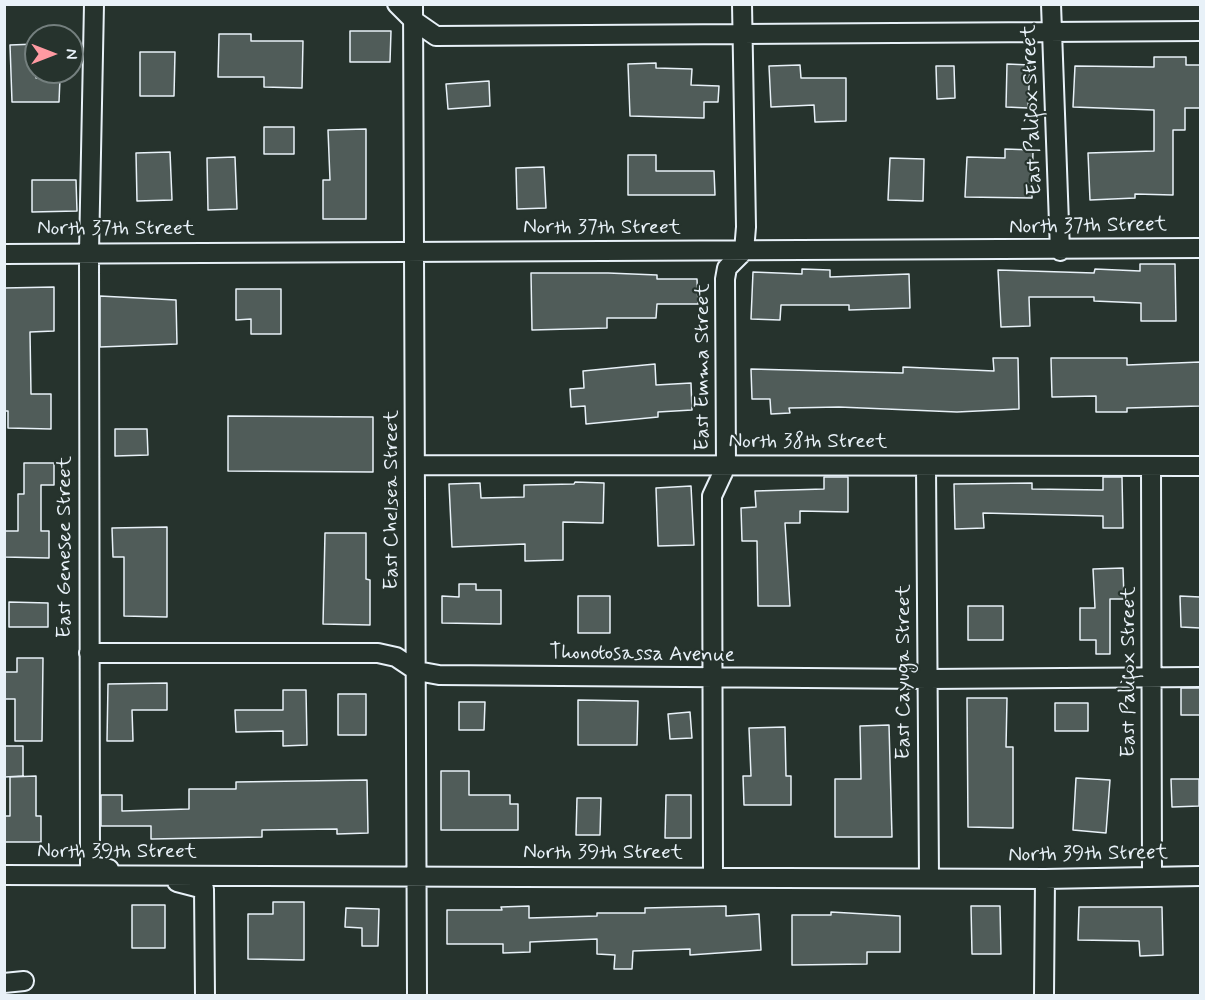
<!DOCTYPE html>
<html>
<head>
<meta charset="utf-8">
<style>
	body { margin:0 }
	#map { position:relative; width:1205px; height:1000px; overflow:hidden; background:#26332d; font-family:Mynerve,sans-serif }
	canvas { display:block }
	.frame { position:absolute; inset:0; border:6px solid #e8f1f8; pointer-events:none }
	.north { position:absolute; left:24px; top:24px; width:60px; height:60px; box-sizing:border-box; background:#26332d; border:2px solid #747f7e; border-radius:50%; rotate:90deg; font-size:16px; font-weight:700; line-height:24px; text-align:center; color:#e8f1f8 }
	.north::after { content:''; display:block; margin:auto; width:21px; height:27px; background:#ff9aa2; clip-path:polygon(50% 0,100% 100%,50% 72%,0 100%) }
</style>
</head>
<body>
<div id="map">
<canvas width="1205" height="1000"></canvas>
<div class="frame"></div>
<div class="north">N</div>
</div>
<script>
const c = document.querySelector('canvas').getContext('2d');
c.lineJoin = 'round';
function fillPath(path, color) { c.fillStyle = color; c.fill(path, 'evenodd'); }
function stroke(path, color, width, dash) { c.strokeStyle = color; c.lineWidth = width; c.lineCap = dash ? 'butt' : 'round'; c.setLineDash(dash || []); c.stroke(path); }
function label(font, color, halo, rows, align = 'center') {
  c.font = font + ' Mynerve,sans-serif'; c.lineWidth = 4.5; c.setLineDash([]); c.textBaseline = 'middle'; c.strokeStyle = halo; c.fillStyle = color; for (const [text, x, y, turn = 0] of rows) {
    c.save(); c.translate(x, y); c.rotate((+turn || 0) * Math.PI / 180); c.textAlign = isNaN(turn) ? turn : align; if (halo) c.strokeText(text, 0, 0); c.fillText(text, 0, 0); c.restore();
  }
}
const building = new Path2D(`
	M 350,31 L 391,31 L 390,62 L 350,62 Z
	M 219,34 L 251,34 L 251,41 L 303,41 L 302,88 L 264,87 L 264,77 L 218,77 Z
	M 36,44 L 36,78 L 60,78 L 59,102 L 12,102 L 10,45 Z
	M 140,52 L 175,52 L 174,96 L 140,96 Z
	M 1154,57 L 1186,57 L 1186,65 L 1200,65 L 1200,108 L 1185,108 L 1185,130 L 1173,130 L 1173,195 L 1135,194 L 1135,198 L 1090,200 L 1088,153 L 1154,151 L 1154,110 L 1073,107 L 1075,66 L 1154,67 Z
	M 656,63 L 656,68 L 692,69 L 691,85 L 719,86 L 718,102 L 704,102 L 704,118 L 630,116 L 628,64 Z
	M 1007,64 L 1030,65 L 1028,108 L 1006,107 Z
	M 800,65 L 801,78 L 846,78 L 846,121 L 815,122 L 814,105 L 771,107 L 769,66 Z
	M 936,66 L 954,66 L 955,98 L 937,99 Z
	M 489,81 L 490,106 L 448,109 L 446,84 Z
	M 264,127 L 294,127 L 294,154 L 264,154 Z
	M 366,129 L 366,219 L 323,219 L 323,180 L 330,180 L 328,130 Z
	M 1005,149 L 1033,150 L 1032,198 L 965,197 L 967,157 L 1005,158 Z
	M 170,152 L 172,200 L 137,201 L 136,153 Z
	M 628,155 L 656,155 L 656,171 L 714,171 L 715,195 L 628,195 Z
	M 235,157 L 237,209 L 208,210 L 207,158 Z
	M 890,158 L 924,159 L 923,201 L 888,200 Z
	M 544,167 L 546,208 L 517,209 L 516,168 Z
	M 32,180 L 76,180 L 77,211 L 32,212 Z
	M 1140,264 L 1175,264 L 1176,321 L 1141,321 L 1141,303 L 1094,301 L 1094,297 L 1029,297 L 1030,326 L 1001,327 L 998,270 L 1094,273 L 1095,269 L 1140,271 Z
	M 802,269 L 830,270 L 830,277 L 909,274 L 910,308 L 849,310 L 849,305 L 781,305 L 780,320 L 751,319 L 753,272 L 802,274 Z
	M 531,273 L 608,273 L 657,275 L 657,279 L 697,279 L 698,304 L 657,304 L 656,318 L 607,318 L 607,328 L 532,330 Z
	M 54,287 L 54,331 L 30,332 L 31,394 L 51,394 L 51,429 L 8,428 L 8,411 L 4,411 L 4,288 Z
	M 236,289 L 281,289 L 281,334 L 251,334 L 251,319 L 236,320 Z
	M 100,296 L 176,300 L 177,344 L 100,347 Z
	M 993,358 L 1018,358 L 1019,409 L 957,412 L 839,407 L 789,408 L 790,413 L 771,414 L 770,399 L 752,399 L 751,369 L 903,373 L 903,367 L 994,371 Z
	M 1051,358 L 1127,358 L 1127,365 L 1200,362 L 1200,406 L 1127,408 L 1127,412 L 1096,412 L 1096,396 L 1052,397 Z
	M 655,364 L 656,385 L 691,383 L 692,410 L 658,412 L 658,417 L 586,424 L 585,406 L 571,407 L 570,389 L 584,388 L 583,371 Z
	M 228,416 L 373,417 L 373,472 L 228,471 Z
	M 115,429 L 147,429 L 148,455 L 115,456 Z
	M 24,463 L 54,463 L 54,485 L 41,485 L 41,531 L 49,531 L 49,558 L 4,557 L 4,531 L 18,531 L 18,494 L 24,494 Z
	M 824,477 L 848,477 L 848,512 L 800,511 L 800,523 L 785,523 L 790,606 L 758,606 L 757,541 L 742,541 L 741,508 L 756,507 L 755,491 L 824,489 Z
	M 1103,477 L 1122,477 L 1123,528 L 1103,528 L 1103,516 L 983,513 L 984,528 L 955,529 L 954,484 L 1032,483 L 1032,489 L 1103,490 Z
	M 575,482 L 604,483 L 603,523 L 563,522 L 563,560 L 525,561 L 525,544 L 452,547 L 449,484 L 480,483 L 481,498 L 524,497 L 524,485 L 574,484 Z
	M 691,486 L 694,545 L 658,546 L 656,488 Z
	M 167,527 L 167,617 L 124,616 L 124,557 L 113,557 L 112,528 Z
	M 325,533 L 366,533 L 366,579 L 370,580 L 370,625 L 323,624 Z
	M 1123,568 L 1124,599 L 1110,599 L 1110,654 L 1096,654 L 1096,640 L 1080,640 L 1080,608 L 1095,608 L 1093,569 Z
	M 459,584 L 476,584 L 476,590 L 501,590 L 501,624 L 442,623 L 442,596 L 459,597 Z
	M 578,596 L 610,596 L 610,633 L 578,633 Z
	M 1180,596 L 1200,597 L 1200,628 L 1181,627 Z
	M 9,602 L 48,603 L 48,627 L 9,627 Z
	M 968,606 L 1003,606 L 1003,640 L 968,640 Z
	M 17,658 L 43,658 L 42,741 L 15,741 L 15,699 L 4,699 L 4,672 L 17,672 Z
	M 167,683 L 167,710 L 132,710 L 133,741 L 107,741 L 108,684 Z
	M 1181,688 L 1200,688 L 1200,715 L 1181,715 Z
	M 283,690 L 306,690 L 307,745 L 283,746 L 283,731 L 236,732 L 235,710 L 283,710 Z
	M 338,694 L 366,694 L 366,735 L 338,735 Z
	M 967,698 L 1007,698 L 1006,747 L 1013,747 L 1013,828 L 968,827 Z
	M 578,700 L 638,701 L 637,745 L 578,745 Z
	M 459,702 L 485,702 L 484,730 L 459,730 Z
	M 1055,703 L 1088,703 L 1088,731 L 1055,731 Z
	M 690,712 L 692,738 L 670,739 L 668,714 Z
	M 889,725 L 892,837 L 835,837 L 835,779 L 861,779 L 860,726 Z
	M 785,727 L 786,776 L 791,776 L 791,805 L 744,805 L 743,776 L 751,776 L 749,728 Z
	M 4,746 L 23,746 L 23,776 L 4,777 Z
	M 441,771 L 469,771 L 469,795 L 510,795 L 510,804 L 518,804 L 518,830 L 441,830 Z
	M 36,776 L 36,816 L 41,816 L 41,842 L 4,842 L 4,816 L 10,816 L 10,777 Z
	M 1076,778 L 1110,780 L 1106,833 L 1073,830 Z
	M 1171,779 L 1199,779 L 1199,806 L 1172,807 Z
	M 367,780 L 368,833 L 337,834 L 337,829 L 262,830 L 262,837 L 151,839 L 151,826 L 101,826 L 101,795 L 122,795 L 122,811 L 189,809 L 189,789 L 236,789 L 236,782 Z
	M 666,795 L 691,795 L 691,838 L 665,838 Z
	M 577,798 L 601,798 L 600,835 L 576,835 Z
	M 273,902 L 304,902 L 304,960 L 248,959 L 248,914 L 273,914 Z
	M 132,905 L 165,905 L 165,948 L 132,948 Z
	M 529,906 L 529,918 L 597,916 L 597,913 L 645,913 L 645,908 L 726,906 L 726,916 L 759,914 L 761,950 L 690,955 L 690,949 L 633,951 L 632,969 L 614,969 L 615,955 L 597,954 L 597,939 L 530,942 L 530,952 L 503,953 L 503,944 L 447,944 L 447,910 L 502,910 L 501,907 Z
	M 971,906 L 1000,906 L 1001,954 L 972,954 Z
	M 1079,907 L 1162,907 L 1163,955 L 1140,956 L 1139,941 L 1078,940 Z
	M 346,908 L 379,909 L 378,946 L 362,946 L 362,928 L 345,927 Z
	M 831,912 L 900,916 L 900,952 L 867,952 L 867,964 L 792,965 L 792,915 L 831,915 Z`);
fillPath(building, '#505c59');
stroke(building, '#e8f1f8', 1.5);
const minor = new Path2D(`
	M 94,4 L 89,252 L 90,866 L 109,869
	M 397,4 L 413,20 L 436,36 L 1200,31
	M 413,4 L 417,996
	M 1051,4 L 1060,251
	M 4,254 L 1200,248
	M 415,465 L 1200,466
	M 926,466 L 929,877
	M 1151,466 L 1152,877
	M 89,653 L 378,653 L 396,657 L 417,671 L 439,675 L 928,679 L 1200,677
	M 4,875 L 1045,879 L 1200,876
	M 713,877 L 712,496 L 726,466 L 725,279 L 727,268 L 744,251 L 746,227 L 742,4
	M 177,882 L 204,889 L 205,996
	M 4,983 L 24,981
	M 1044,996 L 1045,879`);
stroke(minor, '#e8f1f8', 22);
stroke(minor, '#26332d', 18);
label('21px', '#e8f1f8', '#26332d', [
	["East Palifox Street",1033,110,-92],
	["North 37th Street",1088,227,-1],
	["North 37th Street",602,229],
	["North 37th Street",116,230],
	["East Emma Street",704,367,-90],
	["North 38th Street",808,443],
	["East Chelsea Street",393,500,-90],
	["East Genesee Street",66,547,-90],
	["Thonotosassa Avenue",642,655,1],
	["East Cayuga Street",905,672,-90],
	["East Palifox Street",1130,672,-90],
	["North 39th Street",117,853],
	["North 39th Street",603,854],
	["North 39th Street",1088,855,-1]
]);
</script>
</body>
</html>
